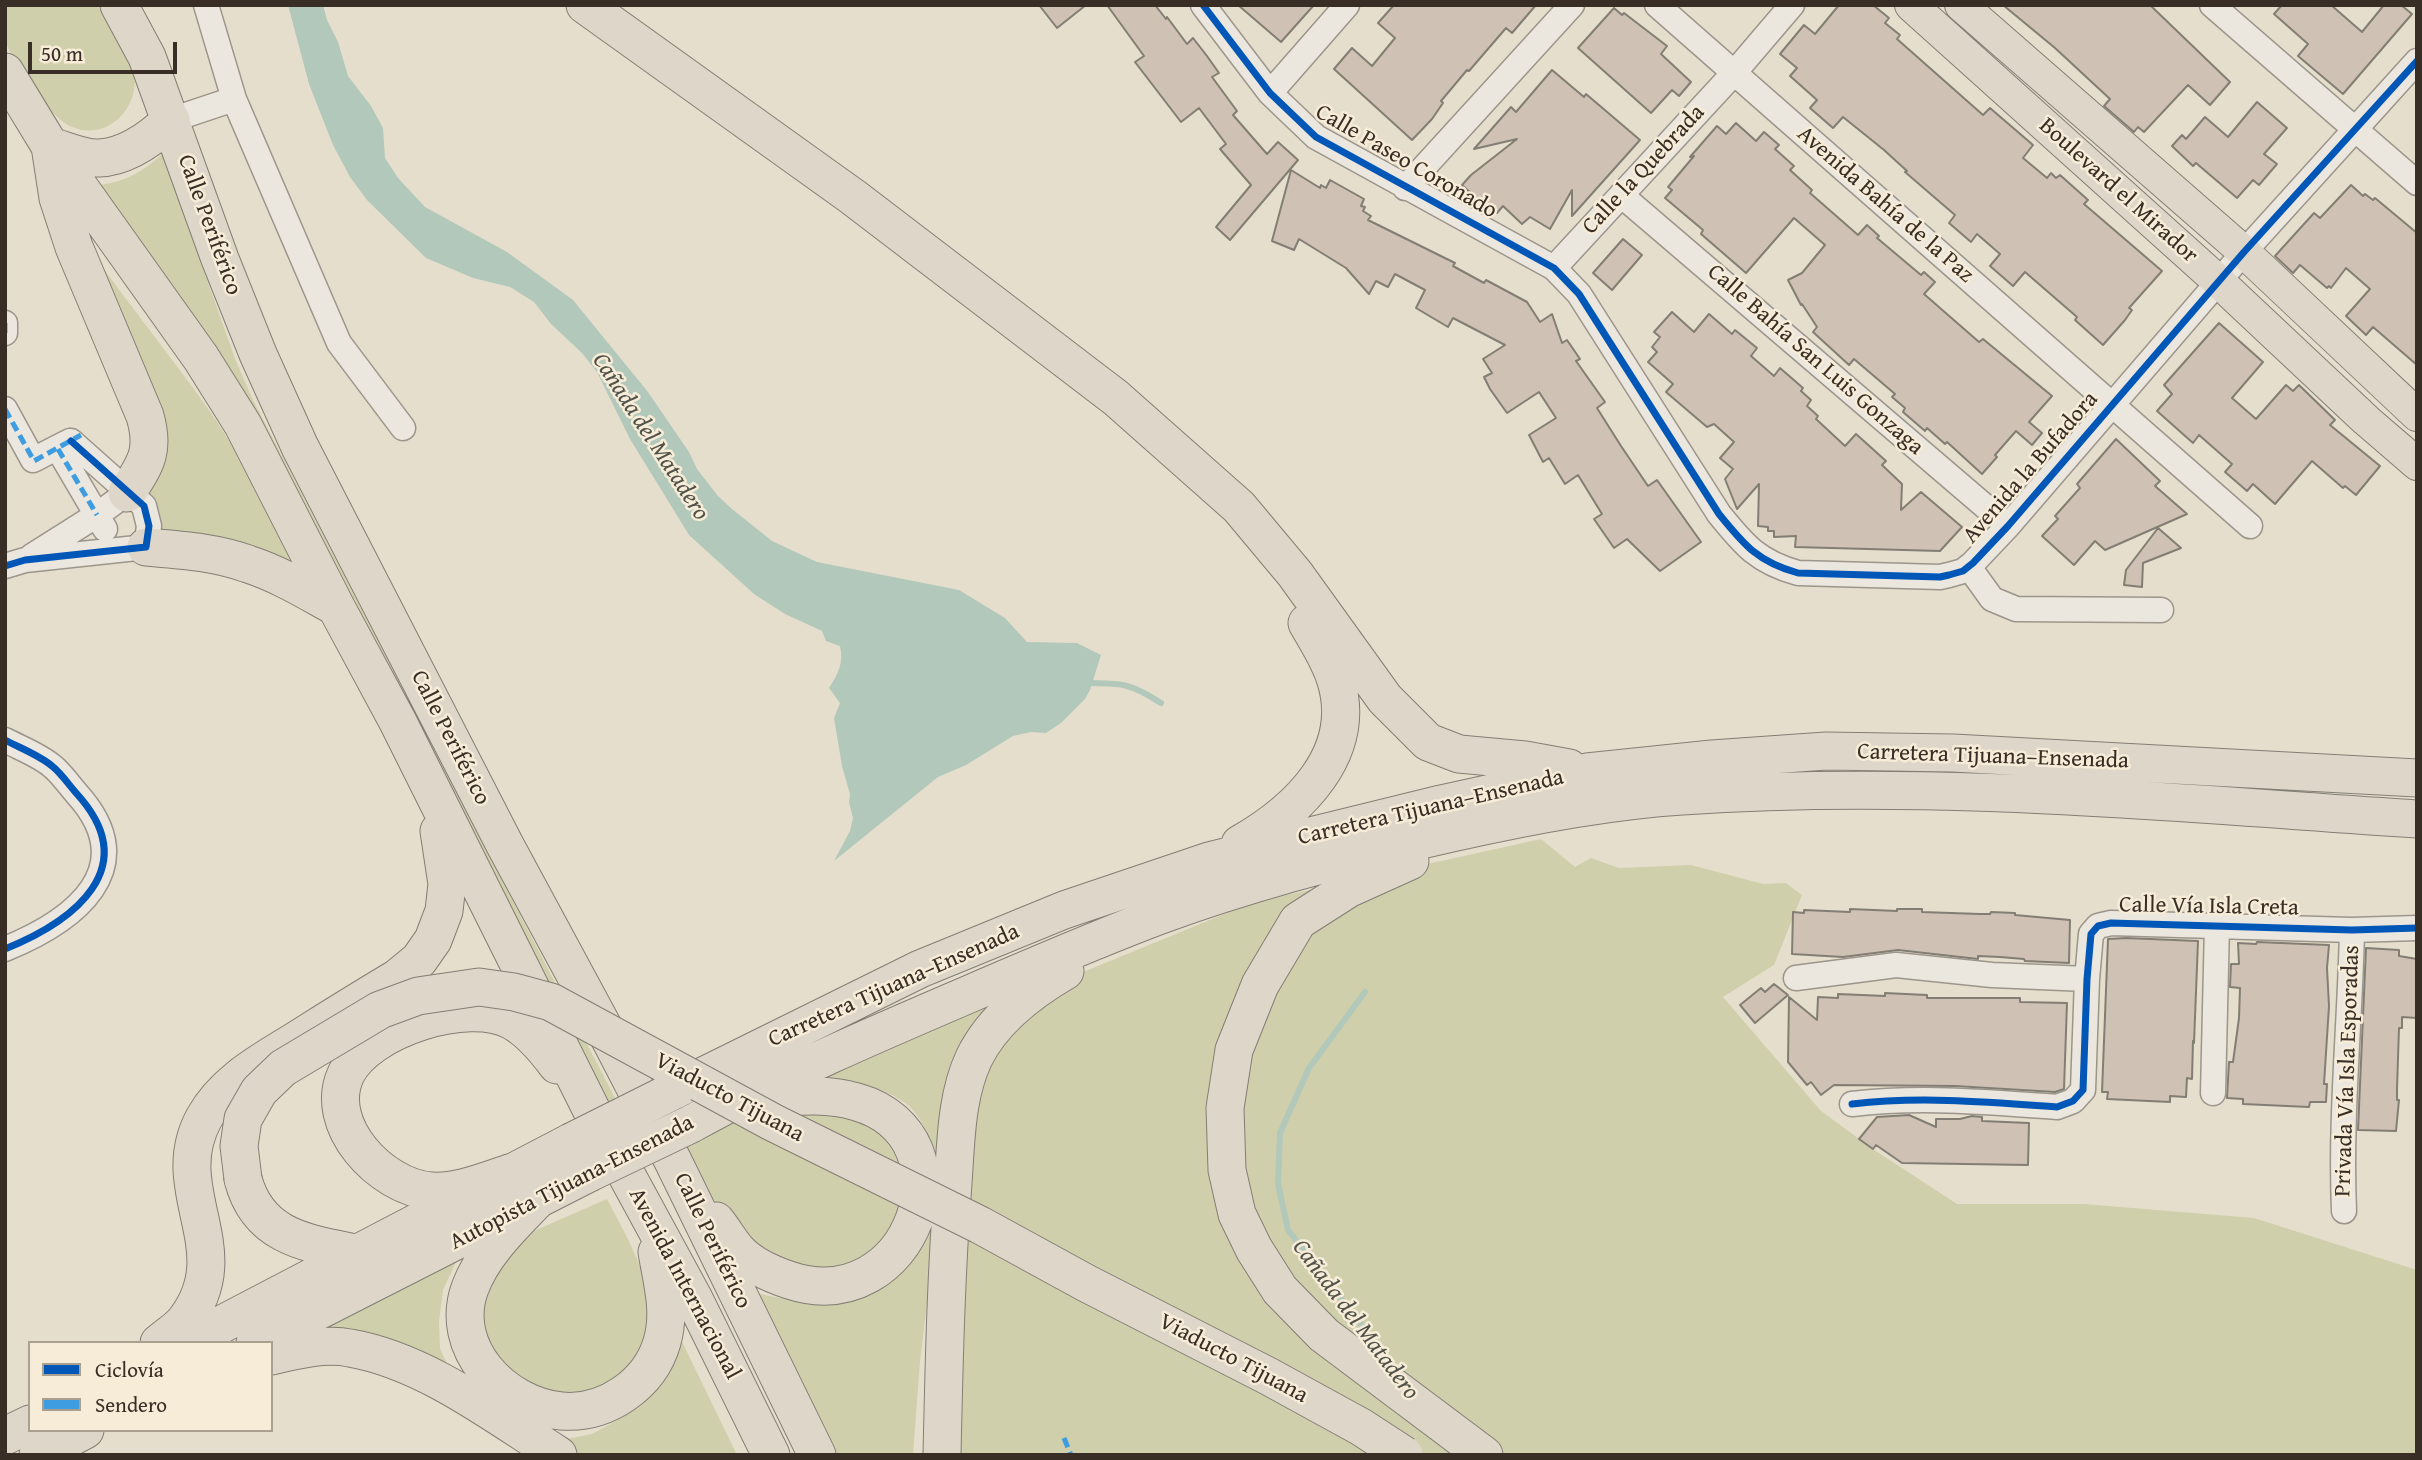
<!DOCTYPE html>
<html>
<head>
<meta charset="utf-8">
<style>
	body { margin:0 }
	#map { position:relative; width:2422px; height:1460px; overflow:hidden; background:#e6decc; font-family:"Gentium Book Plus",serif }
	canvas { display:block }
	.frame { position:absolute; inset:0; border:7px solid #382e26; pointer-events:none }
	.legend { position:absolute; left:28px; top:1341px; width:245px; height:91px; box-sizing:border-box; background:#f6ecd7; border:2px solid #aaa090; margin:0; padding:9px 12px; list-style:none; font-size:21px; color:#382e26 }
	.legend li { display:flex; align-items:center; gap:14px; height:35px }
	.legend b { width:35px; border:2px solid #aaa090 }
	.scale { position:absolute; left:28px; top:42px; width:149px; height:32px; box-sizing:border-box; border:4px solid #382e26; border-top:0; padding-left:9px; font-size:21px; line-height:24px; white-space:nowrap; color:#382e26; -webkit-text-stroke:5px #f6ecd7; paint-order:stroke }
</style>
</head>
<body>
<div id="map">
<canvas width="2422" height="1460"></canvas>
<div class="frame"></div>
<ul class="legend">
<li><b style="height:9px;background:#0057b8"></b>Ciclovía</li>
<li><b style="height:9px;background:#3e9de0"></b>Sendero</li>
</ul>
<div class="scale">50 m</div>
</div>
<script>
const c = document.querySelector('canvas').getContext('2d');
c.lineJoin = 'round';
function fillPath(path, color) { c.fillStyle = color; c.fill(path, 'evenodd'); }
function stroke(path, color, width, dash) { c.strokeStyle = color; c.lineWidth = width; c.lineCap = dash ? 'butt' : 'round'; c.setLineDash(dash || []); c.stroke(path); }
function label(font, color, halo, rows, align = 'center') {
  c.font = font + ' "Gentium Book Plus",serif'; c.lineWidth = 5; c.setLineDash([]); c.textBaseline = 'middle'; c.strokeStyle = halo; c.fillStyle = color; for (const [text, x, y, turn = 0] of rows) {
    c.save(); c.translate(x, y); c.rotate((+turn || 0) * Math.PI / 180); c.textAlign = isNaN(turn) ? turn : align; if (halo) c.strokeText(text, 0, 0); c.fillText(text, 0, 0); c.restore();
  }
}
fillPath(new Path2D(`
	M 5,5 L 97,5 C 106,21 131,55 134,71 C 141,107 108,142 72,127 C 51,119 14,64 6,43 C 2,33 5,16 5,5 Z
	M 162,154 L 236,361 L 253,400 L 616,1100 L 609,1103 L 445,782 L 98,185 C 124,183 144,171 162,154 Z
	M 90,249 C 129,306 174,359 213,416 C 247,466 274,521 303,574 L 153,537 L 146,491 Z
	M 1541,839 L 1575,867 L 1591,858 L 1619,868 L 1691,865 L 1763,884 L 1786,883 L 1802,895 L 1774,965 L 1723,997 L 1821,1111 L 1873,1149 L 1957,1204 L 2084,1204 L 2254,1218 L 2417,1270 L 2417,1455 L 957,1455 L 966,1101 L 989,1042 L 1076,975 L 1251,903 Z
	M 999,1000 L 948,1130 L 920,1361 L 913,1455 L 812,1455 L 750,1291 C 777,1299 802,1302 830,1300 L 941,1169 C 936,1151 923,1118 909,1106 C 887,1087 846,1080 817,1075 Z
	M 830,1103 L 883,1136 L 904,1170 L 906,1194 L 881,1250 L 832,1278 L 767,1270 L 672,1150 L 766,1110 Z
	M 607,1199 C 635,1253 678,1319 623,1372 C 616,1378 607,1391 599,1394 C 590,1398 542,1399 529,1400 L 475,1323 L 480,1289 L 527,1234 Z
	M 460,1254 L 443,1290 L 439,1321 L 440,1349 L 451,1372 L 556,1441 L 592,1434 L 623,1417 L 643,1402 L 657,1384 L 671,1319 L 737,1455 L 538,1455 L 404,1365 L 298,1336 Z`), '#cfcfac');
fillPath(new Path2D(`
	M 288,5 L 323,5 L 327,20 L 338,42 L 348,76 L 371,106 L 383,128 L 385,158 L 398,178 L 425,207 L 507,252 L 573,300 L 648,392 L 689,452 L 697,469 L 718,496 L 732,509 L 772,541 L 817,562 L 959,590 L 1005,618 L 1027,642 L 1077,643 L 1101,655 L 1090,690 L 1085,699 L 1061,723 L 1046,733 L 1031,732 L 1013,736 L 966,765 L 938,777 L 834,861 L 850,831 L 853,818 L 849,802 L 850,794 L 842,766 L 834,718 L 840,703 L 829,688 C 838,674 844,663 840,646 L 826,641 L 822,631 L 785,614 L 754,594 L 689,535 L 630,439 L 597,372 L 582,353 L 551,324 L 534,302 L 510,287 L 473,278 L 426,258 L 367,200 L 350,177 L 333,145 L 309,84 Z`), '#b2c8ba');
stroke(new Path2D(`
	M 1085,683 C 1122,683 1130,683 1161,703
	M 1365,992 L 1309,1068 L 1280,1133 L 1278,1184 L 1288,1230 L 1393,1366`), '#b2c8ba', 6);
const building = new Path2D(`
	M 1039,5 L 1086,5 L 1057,28 Z
	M 1107,5 L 1155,5 L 1166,19 L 1167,17 L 1187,44 L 1193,38 L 1207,56 L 1219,73 L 1212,77 L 1237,111 L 1233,115 L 1267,154 L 1278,142 L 1298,160 L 1230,240 L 1216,227 L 1251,185 L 1220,149 L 1226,144 L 1199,108 L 1181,122 L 1135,62 L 1144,56 Z
	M 1238,5 L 1314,5 L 1281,42 Z
	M 1394,5 L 1536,5 L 1512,33 L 1506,28 L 1469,71 L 1467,70 L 1441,101 L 1443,103 L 1432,119 L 1412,140 L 1334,69 L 1352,48 L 1372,66 L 1395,38 L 1378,23 Z
	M 1839,5 L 1873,5 L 1889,18 L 1885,23 L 1900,35 L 1897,39 L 1983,115 L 1990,108 L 2033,145 L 2023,158 L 2047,178 L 2051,173 L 2056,178 L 2060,175 L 2088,200 L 2084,204 L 2162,271 L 2129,308 L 2132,310 L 2125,320 L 2103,345 L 2075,320 L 2077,317 L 2025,272 L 2013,286 L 1990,266 L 2000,254 L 1977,234 L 1971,242 L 1949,223 L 1955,215 L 1905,172 L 1907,171 L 1884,150 L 1843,117 L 1833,128 L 1810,108 L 1817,100 L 1790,76 L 1797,68 L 1780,54 L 1804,25 L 1815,34 Z
	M 2003,5 L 2150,5 L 2230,82 L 2210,105 L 2188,85 L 2144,132 L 2138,127 L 2134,132 L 2104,106 L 2110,99 L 2055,48 Z
	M 2282,5 L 2331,5 L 2362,32 L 2384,5 L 2401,5 L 2412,14 L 2343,94 L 2298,56 L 2308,44 L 2274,14 Z
	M 1614,8 L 1622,15 L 1624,13 L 1667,46 L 1661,54 L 1691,82 L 1679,96 L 1672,90 L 1651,113 L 1578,48 Z
	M 1552,70 L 1584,97 L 1586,94 L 1640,140 L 1572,216 L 1572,190 L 1550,229 L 1530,217 L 1522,224 L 1503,206 L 1497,213 L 1486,207 L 1462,185 L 1471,175 L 1517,139 L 1474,149 L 1511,107 L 1516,112 Z
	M 2257,102 L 2287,128 L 2264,154 L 2277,164 L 2259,185 L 2253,180 L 2237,198 L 2196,163 L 2193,166 L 2172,146 L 2182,135 L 2186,139 L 2205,117 L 2228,137 Z
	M 1736,123 L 1756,141 L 1764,132 L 1779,145 L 1775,149 L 1794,166 L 1790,170 L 1812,190 L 1810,193 L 1858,235 L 1867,225 L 1879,236 L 1877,238 L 1921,275 L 1924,272 L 1935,282 L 1924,294 L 1979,342 L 1983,339 L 2052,396 L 2029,422 L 2042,433 L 2032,445 L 2016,431 L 1995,455 L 1997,457 L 1982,474 L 1947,442 L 1945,444 L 1927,428 L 1925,431 L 1903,412 L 1905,408 L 1892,397 L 1895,394 L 1854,359 L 1849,365 L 1813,332 L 1817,327 L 1802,304 L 1801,305 L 1788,280 L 1802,273 L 1825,245 L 1794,218 L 1746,273 L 1701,234 L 1703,230 L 1665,198 L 1672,190 L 1668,187 L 1694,156 L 1690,157 L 1717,126 L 1726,134 Z
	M 1291,170 L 1320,188 L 1321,185 L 1326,188 L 1330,180 L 1364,199 L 1361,206 L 1365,207 L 1363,211 L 1371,216 L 1368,220 L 1455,263 L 1453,266 L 1484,283 L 1486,280 L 1527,302 L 1540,322 L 1552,314 L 1562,343 L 1567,340 L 1580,359 L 1576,361 L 1605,402 L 1597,408 L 1621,446 L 1648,486 L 1657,480 L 1701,542 L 1660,571 L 1627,539 L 1614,548 L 1594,519 L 1602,514 L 1578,475 L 1565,484 L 1549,458 L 1543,462 L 1529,435 L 1556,418 L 1539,392 L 1507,413 L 1490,389 L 1484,377 L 1492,373 L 1483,359 L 1505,345 L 1453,318 L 1448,327 L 1416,308 L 1425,290 L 1395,274 L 1388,287 L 1376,281 L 1369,294 L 1346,268 L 1299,239 L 1294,250 L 1272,241 Z
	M 2351,185 L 2363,196 L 2365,194 L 2373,200 L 2375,198 L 2417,233 L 2417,365 L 2373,327 L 2366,335 L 2346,316 L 2370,289 L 2346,268 L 2331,288 L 2329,286 L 2327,288 L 2300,265 L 2293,273 L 2275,256 L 2314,213 L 2320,218 Z
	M 1623,239 L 1642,255 L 1612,290 L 1593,273 Z
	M 1672,312 L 1694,332 L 1709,314 L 1732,334 L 1735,330 L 1757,348 L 1751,356 L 1774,376 L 1780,368 L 1803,388 L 1801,391 L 1811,400 L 1807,406 L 1818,416 L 1816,419 L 1845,446 L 1856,434 L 1886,461 L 1882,465 L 1902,484 L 1901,510 L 1921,492 L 1962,527 L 1940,551 L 1795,547 L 1796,536 L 1774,537 L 1774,531 L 1768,531 L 1768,527 L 1758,526 L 1759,484 L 1737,509 L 1725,479 L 1733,469 L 1720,458 L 1734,442 L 1714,424 L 1707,427 L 1666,392 L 1673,384 L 1648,362 L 1657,352 L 1652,347 L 1660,337 L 1654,332 Z
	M 2219,323 L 2263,362 L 2232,398 L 2256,419 L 2286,385 L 2293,391 L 2299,385 L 2335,420 L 2330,425 L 2380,466 L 2356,495 L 2345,486 L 2343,488 L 2312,461 L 2275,504 L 2253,484 L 2247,491 L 2225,472 L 2232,464 L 2199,435 L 2193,443 L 2157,411 L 2172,394 L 2164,385 Z
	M 2116,439 L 2160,481 L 2155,486 L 2187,514 L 2105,550 L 2095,541 L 2074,565 L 2042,536 L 2058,519 L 2055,516 L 2080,488 L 2077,484 Z
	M 2158,528 L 2181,548 L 2143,563 L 2142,587 L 2124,585 L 2126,570 Z
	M 1850,909 L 1897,911 L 1897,909 L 1922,909 L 1922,912 L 1980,914 L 1990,914 L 1991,912 L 2015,913 L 2015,915 L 2070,920 L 2069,963 L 2025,961 L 2024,959 L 2000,957 L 1978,956 L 1978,959 L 1898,950 L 1843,957 L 1792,954 L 1793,912 L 1804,913 L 1804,910 L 1850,912 Z
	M 2126,938 L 2198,941 L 2194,1043 L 2193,1041 L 2192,1079 L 2187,1078 L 2186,1097 L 2170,1096 L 2170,1102 L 2107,1099 L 2108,1092 L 2102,1092 L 2108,939 Z
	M 2257,942 L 2329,945 L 2327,968 L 2329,1006 L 2324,1084 L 2327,1084 L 2326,1102 L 2310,1102 L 2309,1107 L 2243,1104 L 2243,1099 L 2227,1098 L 2229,1062 L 2233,1062 L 2239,1018 L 2240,988 L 2230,987 L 2231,964 L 2239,964 L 2238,943 L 2256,944 Z
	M 2366,948 L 2399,950 L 2399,956 L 2417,959 L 2417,1018 L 2402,1017 L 2402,1028 L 2399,1028 L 2397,1089 L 2397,1100 L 2399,1100 L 2396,1131 L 2358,1130 Z
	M 1774,984 L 1788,995 L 1755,1023 L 1740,1005 L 1761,988 L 1765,992 Z
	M 1885,993 L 1927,995 L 1927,998 L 2020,998 L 2020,1002 L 2067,1003 L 2064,1089 L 2055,1092 L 1955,1086 L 1834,1085 L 1821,1095 L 1811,1082 L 1807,1085 L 1788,1062 L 1789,997 L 1817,1020 L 1818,997 L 1838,998 L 1838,994 L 1885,996 Z
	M 1909,1115 L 1936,1127 L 1936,1119 L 1960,1119 L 1972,1116 L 1982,1117 L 1982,1121 L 2029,1123 L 2028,1165 L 1902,1163 L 1876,1145 L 1873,1149 L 1859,1139 L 1877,1117 Z`);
fillPath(building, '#cfc1b3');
stroke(building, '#837e74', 2);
const minor = new Path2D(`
	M 1203,5 L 1270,93 L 1316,137 L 1554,268 L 1579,294 L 1719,514 C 1744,545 1758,562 1798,573 L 1940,577 L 1949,575 L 1963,571 L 1973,563 L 2008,526 L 2244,252 L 2417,61
	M 1657,5 L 2250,526
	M 2212,5 L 2417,183
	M 1270,93 L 1347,5
	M 234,99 L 339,343 L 403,428
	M 171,120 L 234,99 L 206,5
	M 1405,188 L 1572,5
	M 1621,195 L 2008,526
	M 1554,268 L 1734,73 L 1792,5
	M 5,323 L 5,333
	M 5,409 L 33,460 L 70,441
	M 58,449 L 105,529
	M 32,556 L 97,515 L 127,493
	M 5,566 L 25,560 L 146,547 L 149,526 L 144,506 L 71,441
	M 1969,567 L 1992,599 L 2016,609 L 2161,610
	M 5,740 C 20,748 39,755 52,766 C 61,773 69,785 77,794 C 144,868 74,921 5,949
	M 1796,978 L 1896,965 L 1992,975 L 2087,979
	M 2213,1093 L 2217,925
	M 1852,1104 C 1920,1096 1989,1102 2057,1107 L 2073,1101 L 2083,1090 L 2087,979 L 2091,934 L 2098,926 L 2111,923 L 2352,930 L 2417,928
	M 2344,1211 C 2340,1117 2350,1024 2352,930`);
const major = new Path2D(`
	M 1911,5 L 2218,281 L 2366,420 L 2417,464
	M 1961,5 L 2244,252 L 2417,415`);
const highway = new Path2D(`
	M 119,5 L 147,57 L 220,259 L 258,354 L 300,447 L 505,845 L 613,1045 L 673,1161 L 817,1455
	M 585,5 L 853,197 L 1116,398 L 1239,507 L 1295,574 L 1385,699 L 1428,742 L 1459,754 L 1525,760 L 1569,768
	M 5,72 L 50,146 L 201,358 L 243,425 L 336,607 L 398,722 L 594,1115 L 693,1297 L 771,1455
	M 127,493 C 146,463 155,451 145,416 L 74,247 L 58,198 L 50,146 C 65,150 84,159 99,158 C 127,157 152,138 171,120
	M 146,547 C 181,550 215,552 248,564 C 279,574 307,591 336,607
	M 1240,844 C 1298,811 1358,754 1336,681 C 1330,660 1317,641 1307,623
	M 1410,861 L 1348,889 L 1298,921 L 1260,985 L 1234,1050 L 1225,1108 L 1227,1170 L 1237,1214 L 1254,1249 L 1280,1290 L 1324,1335 L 1484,1455
	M 675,1090 L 920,969 L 1064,910 L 1209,861 L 1441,804 L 1587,772 L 1712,759 L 1826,751 L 1953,753 L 2417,778
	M 691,1124 C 793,1068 902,1023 1009,977 C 1058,956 1108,935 1158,916 C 1253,881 1353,855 1452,833 C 1527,816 1604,801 1682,796 C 1927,779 2172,803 2417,819
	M 513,1172 C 487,1180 458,1193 431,1191 C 381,1187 322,1125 346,1074 C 368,1029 468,997 512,1021 C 529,1030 545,1049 557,1065
	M 243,1179 C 258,1237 306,1243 356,1253
	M 537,1200 C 512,1226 483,1253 470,1288 C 448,1348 503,1405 561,1411 C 606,1415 650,1384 662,1342 C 671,1312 662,1282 657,1252
	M 716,1221 C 724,1231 730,1242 738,1251 C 751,1265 771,1274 789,1280 C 912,1321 977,1137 857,1102 C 825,1092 789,1097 756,1099
	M 159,1343 C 167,1336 177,1330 184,1322 C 241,1250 164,1191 204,1118 C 226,1078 269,1058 306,1034 C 336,1015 367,996 397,978 L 419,960 L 433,940 L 444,911 L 447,884 L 439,831
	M 186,1343 L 571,1142
	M 255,1343 L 589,1173
	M 271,1356 C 296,1350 325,1343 350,1348 C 425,1361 495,1415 558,1455
	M 5,1436 L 30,1424
	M 38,1455 L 85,1430
	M 942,1455 C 944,1364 946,1274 953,1183 C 956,1142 956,1096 974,1058 C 993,1019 1029,992 1065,971`);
stroke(minor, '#9b958b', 27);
stroke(major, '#837e74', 34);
stroke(highway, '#837e74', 39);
stroke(minor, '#ebe6de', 24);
stroke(major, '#ded6c9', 32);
stroke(highway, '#ded6c9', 37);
const highwayBridge = new Path2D(`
	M 571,1142 L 675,1090
	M 589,1173 L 691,1124
	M 243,1179 L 239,1146 L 243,1119 L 259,1091 L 283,1068 L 380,1010 L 418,996 L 479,987 L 514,992 L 551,1002 L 772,1122 L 980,1225 L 1086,1283 L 1268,1376 L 1361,1427 L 1404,1455`);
stroke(highwayBridge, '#837e74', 39, []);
stroke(highwayBridge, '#ded6c9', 37);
stroke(new Path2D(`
	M 5,323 L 5,333
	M 5,409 L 34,461 L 81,435
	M 58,449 L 97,515
	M 1064,1438 L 1071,1455`), '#3e9de0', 5, [10, 5]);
stroke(new Path2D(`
	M 1203,5 L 1270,93 L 1316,137 L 1554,268 L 1579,294 L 1719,514 C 1744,545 1758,562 1798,573 L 1940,577 L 1949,575 L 1963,571 L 1973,563 L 2008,526 L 2244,252 L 2417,61
	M 5,566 L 25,560 L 146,547 L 149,526 L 144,506 L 71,441
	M 5,740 C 20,748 39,755 52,766 C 61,773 69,785 77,794 C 144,868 74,921 5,949
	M 1852,1104 C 1920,1096 1989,1102 2057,1107 L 2073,1101 L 2083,1090 L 2087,979 L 2091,934 L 2098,926 L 2111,923 L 2352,930 L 2417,928`), '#0057b8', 7);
label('23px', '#382e26', '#f6ecd7', [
	["Calle Paseo Coronado",1406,162,30],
	["Calle la Quebrada",1644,170,-47],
	["Boulevard el Mirador",2118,191,42],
	["Avenida Bahía de la Paz",1885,205,41],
	["Calle Periférico",209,225,70],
	["Calle Bahía San Luis Gonzaga",1815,360,41],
	["Avenida la Bufadora",2031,468,-49],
	["Calle Periférico",450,738,63],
	["Carretera Tijuana–Ensenada",1993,757,2],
	["Carretera Tijuana–Ensenada",1431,808,-13],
	["Calle Vía Isla Creta",2209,907,1],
	["Carretera Tijuana–Ensenada",894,986,-24],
	["Privada Vía Isla Esporadas",2348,1071,-88],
	["Viaducto Tijuana",729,1098,28],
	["Autopista Tijuana-Ensenada",572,1183,-27],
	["Calle Periférico",712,1241,64],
	["Avenida Internacional",684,1284,62],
	["Viaducto Tijuana",1233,1359,28]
]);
label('italic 24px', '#515249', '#f6ecd7', [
	["Cañada del Matadero",650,437,57],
	["Cañada del Matadero",1355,1320,53]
]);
</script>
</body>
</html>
